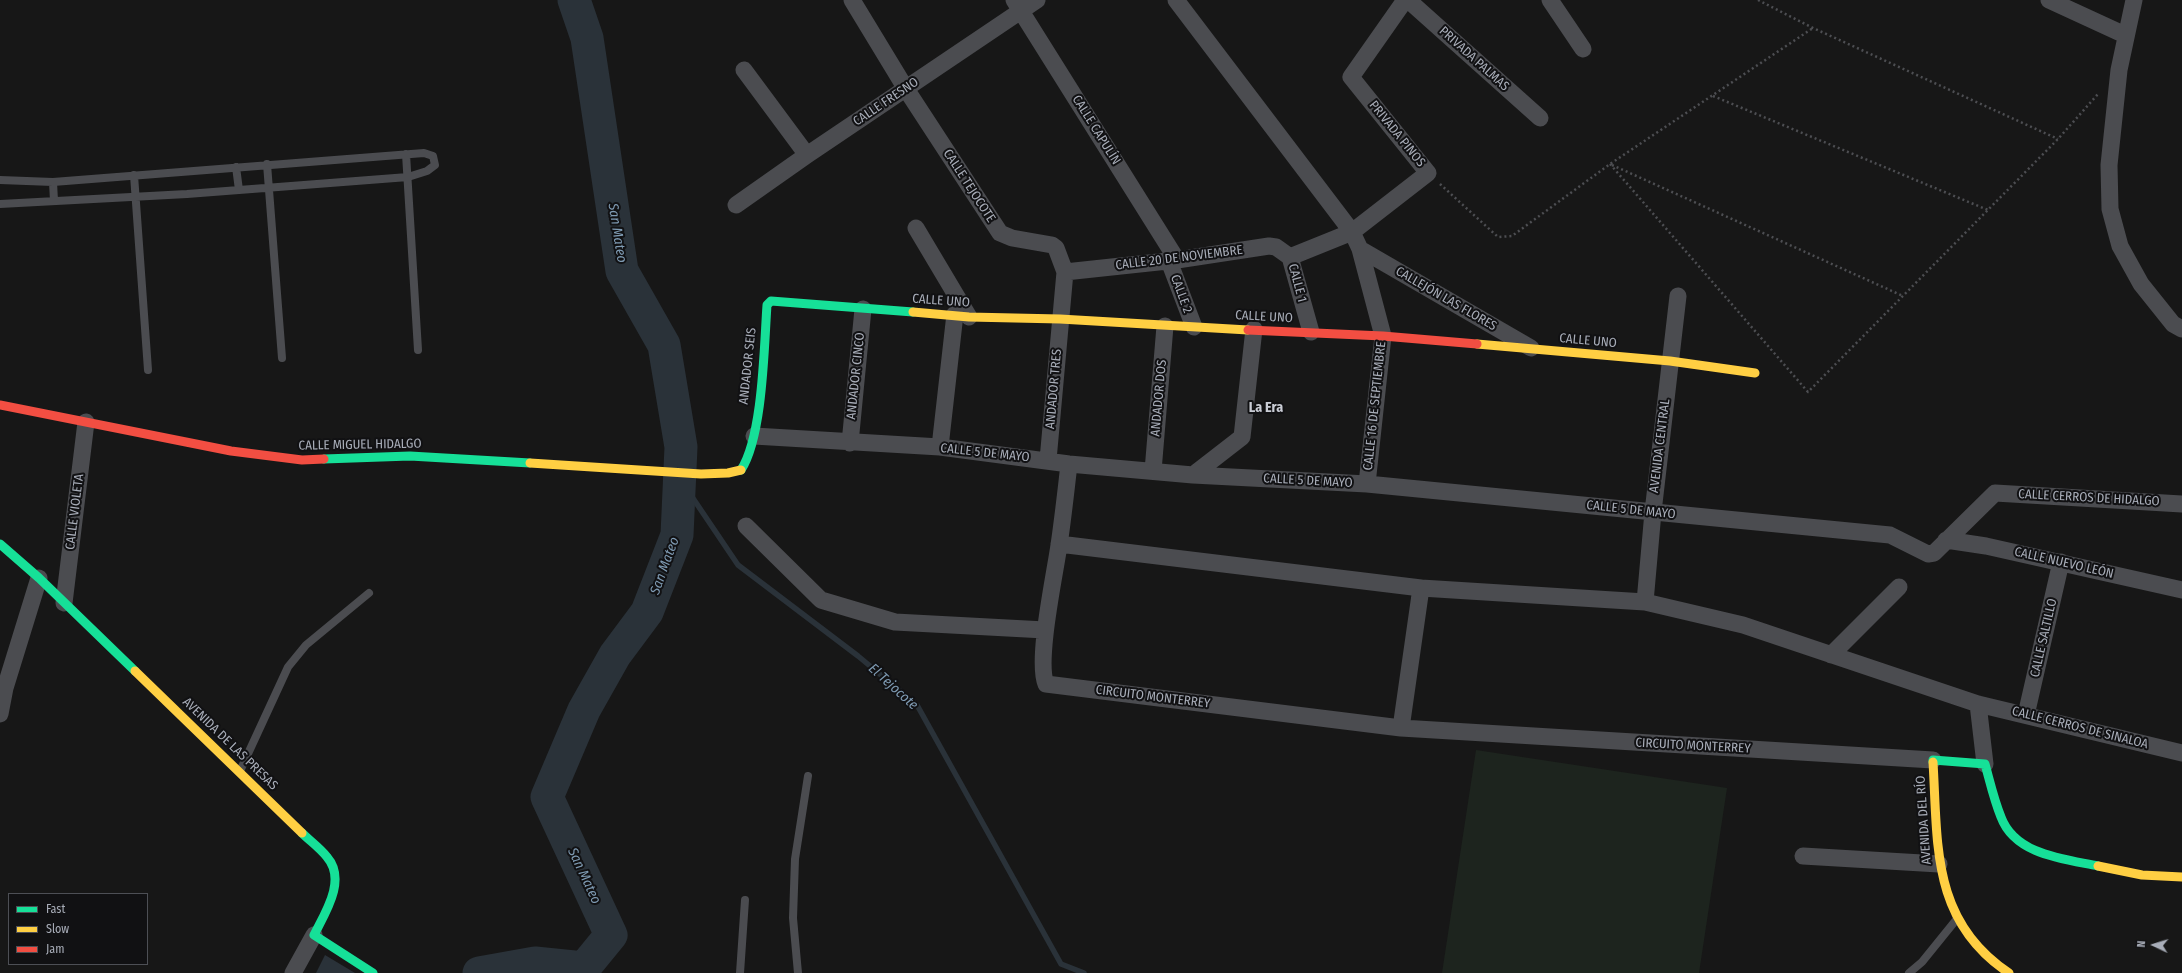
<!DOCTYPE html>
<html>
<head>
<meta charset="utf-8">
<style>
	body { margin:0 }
	#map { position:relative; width:2182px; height:973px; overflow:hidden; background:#171717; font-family:"Fira Sans Condensed",sans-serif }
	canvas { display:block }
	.legend { position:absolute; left:8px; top:893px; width:140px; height:72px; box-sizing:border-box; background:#111113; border:1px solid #4d4f55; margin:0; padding:5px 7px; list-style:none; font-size:12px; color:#a8adb8 }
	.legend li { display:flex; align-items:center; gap:8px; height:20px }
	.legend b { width:20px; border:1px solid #4d4f55 }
	.north { position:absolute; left:2134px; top:925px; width:40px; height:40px; -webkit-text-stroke:3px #111113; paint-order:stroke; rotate:274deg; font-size:11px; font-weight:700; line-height:16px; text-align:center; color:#a8adb8 }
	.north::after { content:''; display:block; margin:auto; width:14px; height:18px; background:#a8adb8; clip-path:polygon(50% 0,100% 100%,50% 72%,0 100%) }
</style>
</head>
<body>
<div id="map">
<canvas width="2182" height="973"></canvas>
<ul class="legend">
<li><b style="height:5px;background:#16e098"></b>Fast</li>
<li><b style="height:5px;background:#ffcf43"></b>Slow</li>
<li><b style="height:5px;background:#f24e42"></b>Jam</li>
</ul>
<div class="north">N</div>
</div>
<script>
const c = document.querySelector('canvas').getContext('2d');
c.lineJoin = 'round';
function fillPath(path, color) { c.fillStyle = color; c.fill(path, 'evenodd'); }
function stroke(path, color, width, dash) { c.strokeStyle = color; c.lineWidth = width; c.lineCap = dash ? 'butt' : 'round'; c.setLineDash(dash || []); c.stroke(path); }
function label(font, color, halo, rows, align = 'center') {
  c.font = font + ' "Fira Sans Condensed",sans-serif'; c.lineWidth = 4; c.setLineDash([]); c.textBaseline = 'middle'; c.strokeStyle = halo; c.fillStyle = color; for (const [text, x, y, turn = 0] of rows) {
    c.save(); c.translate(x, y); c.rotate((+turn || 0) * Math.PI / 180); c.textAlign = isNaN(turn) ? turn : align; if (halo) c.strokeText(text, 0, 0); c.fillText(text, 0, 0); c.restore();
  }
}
fillPath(new Path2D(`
	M 1476,750 L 1727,788 L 1699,973 L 1442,973 Z`), '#1d241e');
fillPath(new Path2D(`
	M 325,955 L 355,973 L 316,973 Z`), '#2a3239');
stroke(new Path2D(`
	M 680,479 L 738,565 L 858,656 L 917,705 L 1061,964 L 1084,973`), '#2a3239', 5.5);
stroke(new Path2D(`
	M 479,973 L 535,963 L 584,968 L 611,935 L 547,797 L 584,710 L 615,655 L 647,612 L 677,535 L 681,447 L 664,345 L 622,271 L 587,38 L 574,0`), '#2a3239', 33);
stroke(new Path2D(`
	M 1758,0 L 1813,28 L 2058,139
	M 1713,96 L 1988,210
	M 1610,164 L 1808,392 L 2058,139 L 2098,94
	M 1612,165 L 1903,296
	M 1440,184 L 1498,237 L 1512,236 L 1610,164 L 1813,28`), '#4d4e52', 2.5, [2, 3]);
stroke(new Path2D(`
	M 406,154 L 418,350
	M 267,164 L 282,358
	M 236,167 L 239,190
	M 134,175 L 148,370
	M 0,180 L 53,182 L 424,153 L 433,156 L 435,165 L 427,171 L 408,177 L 187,194 L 0,204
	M 53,182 L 54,201
	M 240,771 L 288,667 L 306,645 L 369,593
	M 740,973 L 745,900
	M 798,973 L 793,918 L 795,859 L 808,776
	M 1909,973 L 1922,962 L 1956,920`), '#4b4c50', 8);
stroke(new Path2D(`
	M 852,0 L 906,89 L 1000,233 L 1012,238 L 1052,245 L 1056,248 L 1065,272 L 1048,460
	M 1014,0 L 1177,260
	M 1176,0 L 1352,232 L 1360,249 L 1383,336 L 1367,484
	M 1408,0 L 1540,118
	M 1550,0 L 1583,49
	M 2049,0 L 2125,35
	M 2134,0 L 2119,70 L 2109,165 L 2110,209 L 2120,246 L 2141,284 L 2173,324 L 2182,329
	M 744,70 L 807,155
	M 736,205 L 807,155 L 1037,0
	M 916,228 L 969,317
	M 1360,249 L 1531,348
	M 1290,257 L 1352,232 L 1428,173 L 1351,77 L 1405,0
	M 1290,257 L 1311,332
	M 1169,261 L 1194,327
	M 1065,272 L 1177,260 L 1269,246 L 1276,247 L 1290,257
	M 754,436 L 940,447 L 1069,464 L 1193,475 L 1367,484 L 1890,535 L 1928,554 L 1934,553 L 1995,493 L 2182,504
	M 850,443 L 863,309
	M 940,447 L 955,314
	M 1069,464 C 1066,491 1063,518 1059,545 C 1055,574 1036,661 1046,684 L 1401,728 L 1933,760
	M 1153,471 L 1165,326
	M 1193,475 L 1242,437 L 1254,329
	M 746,526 L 821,600 L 895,622 L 1045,630
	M 1946,540 L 1986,546 L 2182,590
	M 1059,544 L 1421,588 L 1645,602 L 1743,625 L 1978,704 L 2182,753
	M 1645,602 L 1653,512 L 1678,296
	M 64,603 L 86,422
	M 1831,655 L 1899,587
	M 1978,704 L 1985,764
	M 0,714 L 5,688 L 39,578
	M 2026,715 L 2061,562
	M 1401,728 L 1421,588
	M 1803,856 L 1939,864
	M 293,973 L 314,935`), '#4b4c50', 17);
stroke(new Path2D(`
	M 324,459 L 410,456 L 530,463
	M 741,470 C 763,436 764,347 767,305 L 771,301 L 913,312
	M 0,544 L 39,578 L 135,671
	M 1933,762 L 1933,760 L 1985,764 C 1990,782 1994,800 2001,817 C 2015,855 2064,859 2098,866
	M 302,833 C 310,841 320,848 327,857 C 347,880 325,913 314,935 L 373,973`), '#16e098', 9);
stroke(new Path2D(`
	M 913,312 L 969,317 L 1060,319 L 1248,330
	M 1477,344 L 1670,361 L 1755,373
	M 530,463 L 701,474 L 728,473 L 741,470
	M 135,671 L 302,833
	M 1933,762 C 1938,845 1931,921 2009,973
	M 2098,866 L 2142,875 L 2182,877`), '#ffcf43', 9);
stroke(new Path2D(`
	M 1248,330 L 1383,336 L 1477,344
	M 0,405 L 231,451 L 302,460 L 324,459`), '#f24e42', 9);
label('13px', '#a8adb8', '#111113', [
	["PRIVADA PALMAS",1474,59,42],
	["CALLE FRESNO",886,102,-34],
	["CALLE CAPULÍN",1096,130,58],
	["PRIVADA PINOS",1397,134,51],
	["CALLE TEJOCOTE",969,186,57],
	["CALLE 20 DE NOVIEMBRE",1179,258,-7],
	["CALLE 1",1297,283,75],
	["CALLE 2",1181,294,70],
	["CALLEJÓN LAS FLORES",1446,299,30],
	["CALLE UNO",941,301,4],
	["CALLE UNO",1264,317,3],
	["CALLE UNO",1588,341,5],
	["ANDADOR SEIS",748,366,-84],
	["ANDADOR CINCO",856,376,-84],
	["ANDADOR TRES",1054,389,-85],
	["ANDADOR DOS",1159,398,-85],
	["CALLE 16 DE SEPTIEMBRE",1375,406,-84],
	["CALLE MIGUEL HIDALGO",360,445,-1],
	["AVENIDA CENTRAL",1660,446,-83],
	["CALLE 5 DE MAYO",985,453,6],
	["CALLE 5 DE MAYO",1308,481,3],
	["CALLE CERROS DE HIDALGO",2089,498,3],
	["CALLE 5 DE MAYO",1631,510,6],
	["CALLE VIOLETA",75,512,-83],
	["CALLE NUEVO LEÓN",2064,563,13],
	["CALLE SALTILLO",2044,638,-77],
	["CIRCUITO MONTERREY",1153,697,7],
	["CALLE CERROS DE SINALOA",2080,728,14],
	["AVENIDA DE LAS PRESAS",230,744,44],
	["CIRCUITO MONTERREY",1693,746,3],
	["AVENIDA DEL RÍO",1924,820,-94]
]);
label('italic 14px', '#7f9bb3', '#111113', [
	["San Mateo",617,233,81],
	["San Mateo",665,566,-70],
	["El Tejocote",893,687,42],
	["San Mateo",584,876,65]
]);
label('bold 14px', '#c9ccd4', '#111113', [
	["La Era",1266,408]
]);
</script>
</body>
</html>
